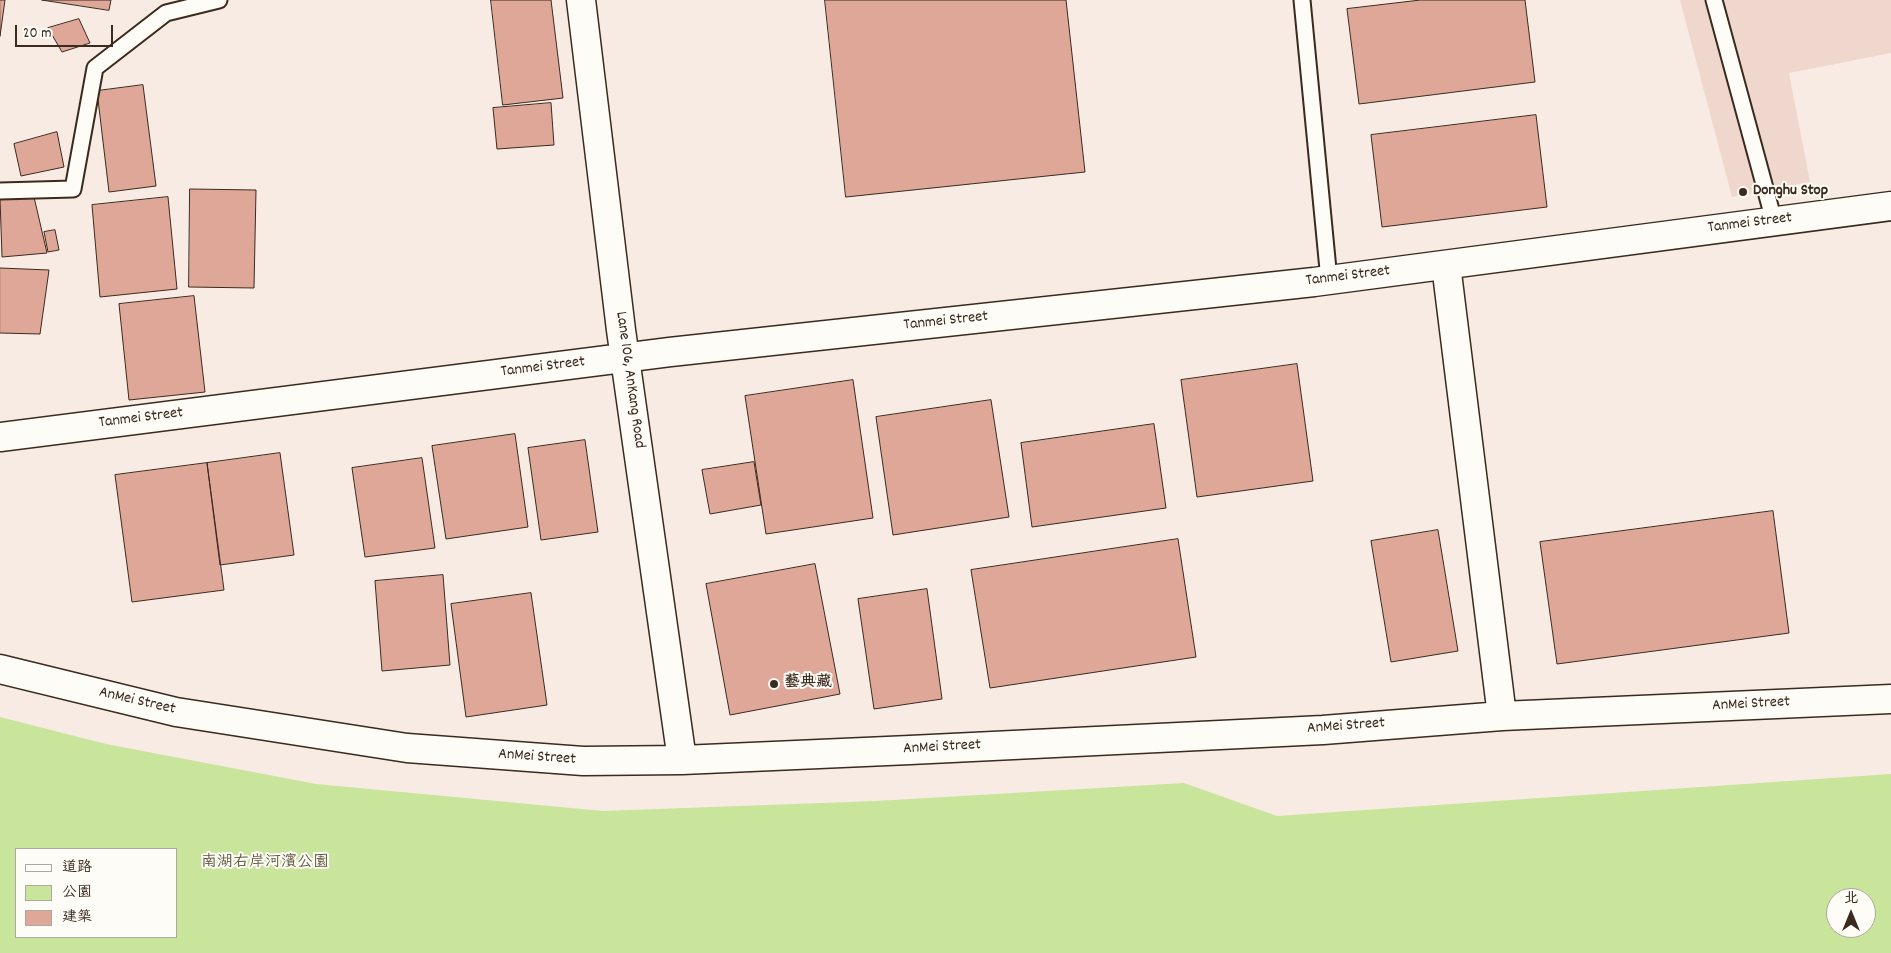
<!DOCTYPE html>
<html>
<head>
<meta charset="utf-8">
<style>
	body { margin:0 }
	#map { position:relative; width:1891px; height:953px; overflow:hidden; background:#f7ebe4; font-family:Dekko,"LXGW WenKai TC",sans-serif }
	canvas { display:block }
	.legend { position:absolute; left:15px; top:848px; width:162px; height:90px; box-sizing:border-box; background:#fdfcf7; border:1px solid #afa8a0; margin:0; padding:6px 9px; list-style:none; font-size:15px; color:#3b2a1e }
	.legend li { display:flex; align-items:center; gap:10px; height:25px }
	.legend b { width:25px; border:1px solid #afa8a0 }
	.north { position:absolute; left:1826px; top:888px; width:50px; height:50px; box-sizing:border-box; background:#fdfcf7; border:1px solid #afa8a0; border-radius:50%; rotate:0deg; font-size:14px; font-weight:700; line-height:20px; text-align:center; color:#3b2a1e }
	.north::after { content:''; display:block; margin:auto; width:18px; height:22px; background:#3b2a1e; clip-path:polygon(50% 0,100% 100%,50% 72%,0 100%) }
	.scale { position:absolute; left:15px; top:25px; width:98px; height:22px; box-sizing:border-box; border:2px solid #3b2a1e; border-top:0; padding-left:6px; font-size:15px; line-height:18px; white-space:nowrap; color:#3b2a1e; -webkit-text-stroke:4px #fdfcf7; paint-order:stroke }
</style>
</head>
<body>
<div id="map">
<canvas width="1891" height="953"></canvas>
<ul class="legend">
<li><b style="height:6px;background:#fdfcf7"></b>道路</li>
<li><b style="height:14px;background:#c9e49b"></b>公園</li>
<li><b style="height:14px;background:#dfa798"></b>建築</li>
</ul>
<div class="north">北</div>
<div class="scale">20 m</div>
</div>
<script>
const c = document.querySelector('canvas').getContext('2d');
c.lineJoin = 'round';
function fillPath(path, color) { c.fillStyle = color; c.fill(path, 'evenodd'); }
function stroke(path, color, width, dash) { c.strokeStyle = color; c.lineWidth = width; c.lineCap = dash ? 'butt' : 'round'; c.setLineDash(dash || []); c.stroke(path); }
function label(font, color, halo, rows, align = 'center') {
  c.font = font + ' Dekko,"LXGW WenKai TC",sans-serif'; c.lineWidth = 4; c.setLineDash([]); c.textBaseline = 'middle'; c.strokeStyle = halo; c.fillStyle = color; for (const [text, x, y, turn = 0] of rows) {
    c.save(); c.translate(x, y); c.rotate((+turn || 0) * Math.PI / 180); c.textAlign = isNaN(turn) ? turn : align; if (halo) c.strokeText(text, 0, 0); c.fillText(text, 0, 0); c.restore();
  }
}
fillPath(new Path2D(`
	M 1680,0 L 1891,0 L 1891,53 L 1789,73 L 1810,182 L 1732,197 Z`), '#f0d7cd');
fillPath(new Path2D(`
	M 0,717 L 106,744 L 316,784 L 603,811 L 876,801 L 1184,783 L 1277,816 L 1891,774 L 1891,953 L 0,953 ZM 16,849 L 176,849 L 176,937 L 16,937 ZM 1836,898 L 1866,898 L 1866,928 L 1836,928 Z`), '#c9e49b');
const building = new Path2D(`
	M 0,0 L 5,0 L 0,36 Z
	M 42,0 L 111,0 L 109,10 Z
	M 491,0 L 551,0 L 563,98 L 503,105 Z
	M 825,0 L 1066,0 L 1085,172 L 846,197 Z
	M 1421,0 L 1525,0 L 1535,82 L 1359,104 L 1347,9 Z
	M 79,19 L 90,43 L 62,52 L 48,28 Z
	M 143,85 L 156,186 L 109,192 L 97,91 Z
	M 551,103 L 554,145 L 497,149 L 493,108 Z
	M 1536,115 L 1547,207 L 1382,227 L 1371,135 Z
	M 57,132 L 64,167 L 21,176 L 14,144 Z
	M 190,189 L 256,190 L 254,288 L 189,287 Z
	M 34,197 L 47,253 L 2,257 L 0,199 Z
	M 168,197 L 177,289 L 100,297 L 92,205 Z
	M 55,230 L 59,250 L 48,252 L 44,232 Z
	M 0,268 L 49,270 L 40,334 L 0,333 Z
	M 194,296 L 205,392 L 129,400 L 119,304 Z
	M 1297,364 L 1313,481 L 1197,497 L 1181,380 Z
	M 853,380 L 873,518 L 766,534 L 745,396 Z
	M 991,400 L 1009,517 L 893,535 L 876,417 Z
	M 1154,424 L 1166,508 L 1032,527 L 1021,443 Z
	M 515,434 L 528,527 L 446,539 L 432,446 Z
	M 585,440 L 598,532 L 541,540 L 528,448 Z
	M 280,453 L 294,555 L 220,565 L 207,463 Z
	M 422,458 L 435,548 L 365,557 L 352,468 Z
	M 754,462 L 761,505 L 710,514 L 702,470 Z
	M 207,463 L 224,590 L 132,602 L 115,475 Z
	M 1773,511 L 1789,633 L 1557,664 L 1540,542 Z
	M 1438,530 L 1458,651 L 1391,662 L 1371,541 Z
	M 1178,539 L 1196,657 L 990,688 L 971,570 Z
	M 815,564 L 840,694 L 730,715 L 706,584 Z
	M 443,575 L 450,665 L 382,671 L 375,581 Z
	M 927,589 L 942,699 L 874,709 L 858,599 Z
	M 531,593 L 547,705 L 466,717 L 451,604 Z`);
fillPath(building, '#dfa798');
stroke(building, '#3b2a1e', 1);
const service = new Path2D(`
	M 1302,0 L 1329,280
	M 1714,0 L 1774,221
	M 0,191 L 73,189 L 95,68 L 166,13 L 219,0`);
const minor = new Path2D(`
	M 581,0 L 621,330 L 682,760
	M 1446,265 L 1502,716
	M 0,437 L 670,352 L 1314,282 L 1891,206
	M 0,669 L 176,712 L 407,748 L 583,761 L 682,760 L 910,750 L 1323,730 L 1502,716 L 1891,699`);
stroke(service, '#3b2a1e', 19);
stroke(minor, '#3b2a1e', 31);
stroke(service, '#fdfcf7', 15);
stroke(minor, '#fdfcf7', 28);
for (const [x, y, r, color] of [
	[1743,192,5,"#3b2a1e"],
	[774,684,5,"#3b2a1e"]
]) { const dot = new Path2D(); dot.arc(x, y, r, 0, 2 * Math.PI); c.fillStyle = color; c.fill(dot); stroke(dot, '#fdfcf7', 2); }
label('bold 16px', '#3b2a1e', '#fdfcf7', [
	["Donghu Stop",1753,192],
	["藝典藏",784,684]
], 'left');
label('16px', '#3b2a1e', '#fdfcf7', [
	["Tanmei Street",1750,224,-7],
	["Tanmei Street",1348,277,-7],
	["Tanmei Street",946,322,-6],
	["Tanmei Street",543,368,-7],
	["Lane 106, AnKang Road",629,380,82],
	["Tanmei Street",141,419,-7],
	["AnMei Street",137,702,13],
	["AnMei Street",1751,705,-3],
	["AnMei Street",1346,727,-4],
	["AnMei Street",942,748,-3],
	["AnMei Street",537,758,4]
]);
label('16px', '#5e583d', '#fdfcf7', [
	["南湖右岸河濱公園",265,864]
]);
</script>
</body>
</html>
